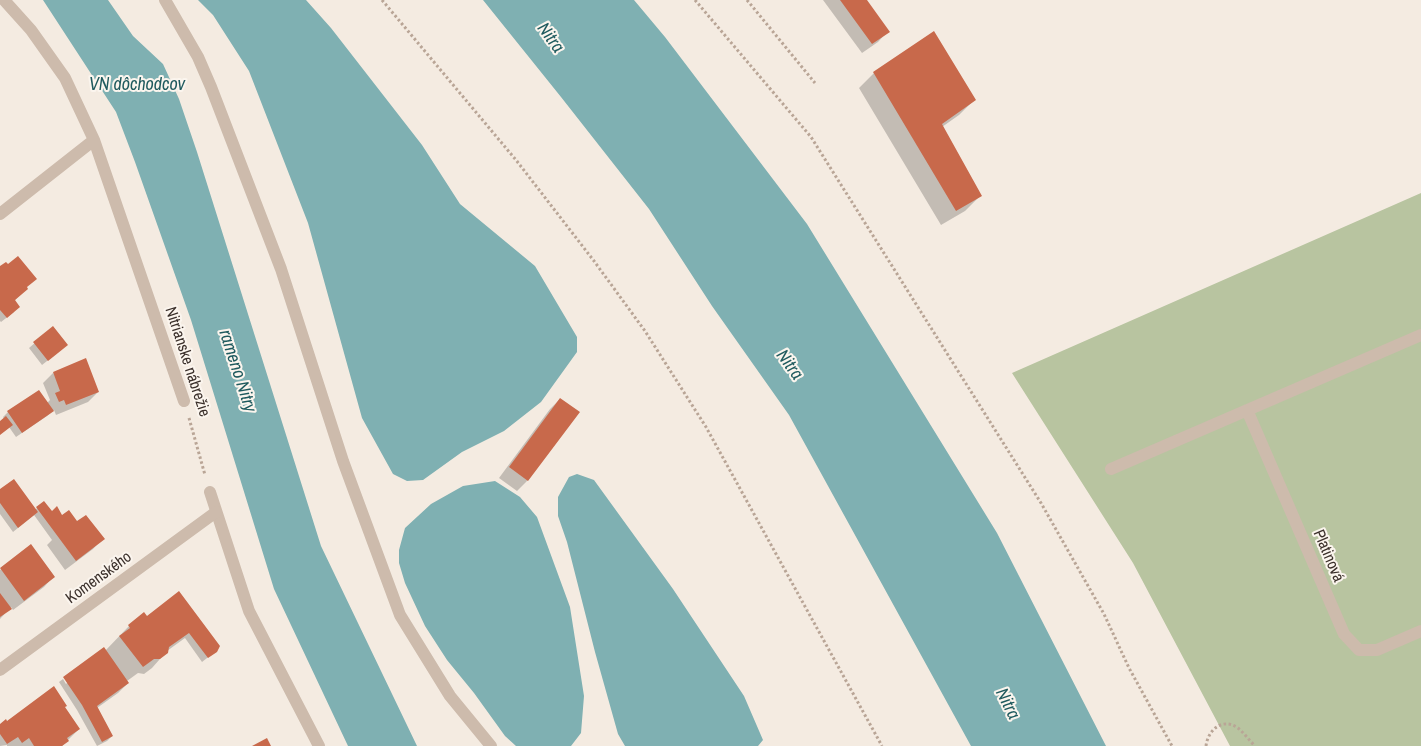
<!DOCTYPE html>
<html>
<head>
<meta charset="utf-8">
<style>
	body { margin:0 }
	canvas { display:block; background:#f4ebe1 }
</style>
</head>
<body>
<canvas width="1421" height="746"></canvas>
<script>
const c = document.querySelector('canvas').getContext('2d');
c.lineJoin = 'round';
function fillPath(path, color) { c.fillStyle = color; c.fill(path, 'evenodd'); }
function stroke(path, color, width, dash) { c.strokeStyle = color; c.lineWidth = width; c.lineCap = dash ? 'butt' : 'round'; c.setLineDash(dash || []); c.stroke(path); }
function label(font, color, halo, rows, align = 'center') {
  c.font = font + ' "Archivo Narrow",sans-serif'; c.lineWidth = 4; c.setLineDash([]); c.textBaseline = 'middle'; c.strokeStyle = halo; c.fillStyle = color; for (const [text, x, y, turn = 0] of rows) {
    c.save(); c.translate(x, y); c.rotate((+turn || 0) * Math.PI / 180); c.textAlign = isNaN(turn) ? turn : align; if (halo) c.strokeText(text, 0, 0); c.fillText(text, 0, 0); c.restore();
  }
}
fillPath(new Path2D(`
	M 1421,193 L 1421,746 L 1230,746 L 1133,563 L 1012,373 Z`), '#b8c4a0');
fillPath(new Path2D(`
	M 43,0 L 108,0 L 133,36 L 163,64 L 179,99 L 197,152 L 321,546 L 417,746 L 348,746 L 274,589 L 191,320 L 135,162 L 116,112 Z
	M 198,0 L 306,0 L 331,28 L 422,145 L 460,204 L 535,266 L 577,337 L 577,352 L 541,402 L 504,431 L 462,452 L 423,480 L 407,481 L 393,474 L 362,418 L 308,223 L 249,71 L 213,15 Z
	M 483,0 L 634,0 L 665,37 L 807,224 L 997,533 L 1106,746 L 971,746 L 789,415 L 712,306 L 649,209 L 561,97 Z
	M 577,474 L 594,480 L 673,589 L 744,696 L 763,740 L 758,746 L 625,746 L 618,734 L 595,652 L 567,542 L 558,516 L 558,497 L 569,477 Z
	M 495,481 L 520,497 L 537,517 L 570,607 L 584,696 L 581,733 L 571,746 L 516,746 L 505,736 L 474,693 L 447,660 L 425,626 L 405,583 L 399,563 L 399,550 L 405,528 L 431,504 L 463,486 Z`), '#7fb0b2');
fillPath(new Path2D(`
	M 823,0 L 865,0 L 888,31 L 878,42 L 862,53 Z
	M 874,73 L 974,100 L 959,115 L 942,127 L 980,196 L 965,211 L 941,225 L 859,88 Z
	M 0,268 L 26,289 L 14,301 L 14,312 L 1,322 L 0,321 Z
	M 52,328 L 61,350 L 42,365 L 29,348 Z
	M 53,373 L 98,392 L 88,402 L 56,415 L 54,410 L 47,416 L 16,437 L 9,427 L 0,434 L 0,422 L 4,419 L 3,417 L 8,412 L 47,403 L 50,400 L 43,383 Z
	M 560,399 L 578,413 L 527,481 L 517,491 L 499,478 L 550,409 Z
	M 0,491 L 35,510 L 44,502 L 52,512 L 76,522 L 103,538 L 93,549 L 65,570 L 47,545 L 52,540 L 34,515 L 13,532 L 0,514 Z
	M 31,546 L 54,576 L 44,587 L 13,610 L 11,607 L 0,619 L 0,570 Z
	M 179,593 L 216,651 L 202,662 L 185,638 L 167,651 L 152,668 L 144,674 L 138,673 L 127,681 L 128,683 L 118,693 L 97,708 L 112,736 L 107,741 L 97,746 L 77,710 L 59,682 L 63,679 L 66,684 L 68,682 L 105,651 L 129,626 L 146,617 Z
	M 63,707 L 79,729 L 62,746 L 7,746 L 7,745 L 0,746 L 0,725 Z`), '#0003');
fillPath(new Path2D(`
	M 840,0 L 867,0 L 890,32 L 872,44 Z
	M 934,31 L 976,100 L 942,124 L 982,196 L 956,211 L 873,72 Z
	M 18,256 L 37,279 L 27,287 L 28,289 L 15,300 L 20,307 L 7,318 L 0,310 L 0,266 L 6,262 L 8,264 Z
	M 53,326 L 68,345 L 48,361 L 33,342 Z
	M 86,358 L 99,392 L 66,405 L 64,400 L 59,402 L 55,393 L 60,391 L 53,372 Z
	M 39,390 L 54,411 L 22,433 L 7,411 Z
	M 560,398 L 580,412 L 528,481 L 509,467 Z
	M 6,416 L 13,425 L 0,435 L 0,421 Z
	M 14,479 L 38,512 L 18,528 L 0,503 L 0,489 Z
	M 44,501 L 52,511 L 57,506 L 62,515 L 69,510 L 77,521 L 86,515 L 105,539 L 76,561 L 36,507 Z
	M 31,544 L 55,577 L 24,601 L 0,568 Z
	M 179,591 L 220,646 L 217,652 L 208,658 L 189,633 L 169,647 L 168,653 L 160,659 L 154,659 L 143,667 L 119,636 L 130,628 L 128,625 L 144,612 L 147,616 Z
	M 0,593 L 12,609 L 0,617 Z
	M 104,647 L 129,683 L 97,706 L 113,736 L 102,742 L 82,705 L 63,677 Z
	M 54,686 L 67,706 L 65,707 L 80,729 L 67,738 L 69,741 L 62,746 L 34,746 L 29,738 L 22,743 L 18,737 L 7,744 L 0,734 L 0,724 L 6,719 L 7,721 Z
	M 267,738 L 271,746 L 252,746 Z`), '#c8694b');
stroke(new Path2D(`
	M 382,0 L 516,160 L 594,261 L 645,331 L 706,427 L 882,746
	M 695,0 L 811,137 L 1041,503 L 1104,614 L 1129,668 L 1172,746
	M 747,0 L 815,83
	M 189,418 L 205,475
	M 1206,746 C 1208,730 1222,717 1238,728 C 1244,733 1249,740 1255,746`), '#b9a596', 3, [2.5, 2.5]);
stroke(new Path2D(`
	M 165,0 L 198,57 L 211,87 L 281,269 L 343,461 L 400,615 L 450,696 L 491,746
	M 210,492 L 249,611 L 319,746`), '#cdbbac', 12);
stroke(new Path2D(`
	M 4,0 L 31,30 L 65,78 L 94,140 L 184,401
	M 0,214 L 94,140
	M 1247,410 L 1344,634 L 1359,650 L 1377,650 L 1421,631
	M 1111,469 L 1421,335
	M 0,670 L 216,512`), '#cdbbac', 12);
label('16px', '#3b302b', '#fbf5ee', [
	["Nitrianske nábrežie",187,362,72],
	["Platinová",1328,556,67],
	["Komenského",99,578,-36]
]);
label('italic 18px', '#1f5a5e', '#fbf5ee', [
	["Nitra",550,38,54],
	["VN dôchodcov",137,85],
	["Nitra",789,365,54],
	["rameno Nitry",237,371,72],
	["Nitra",1007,704,63]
]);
</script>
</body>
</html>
